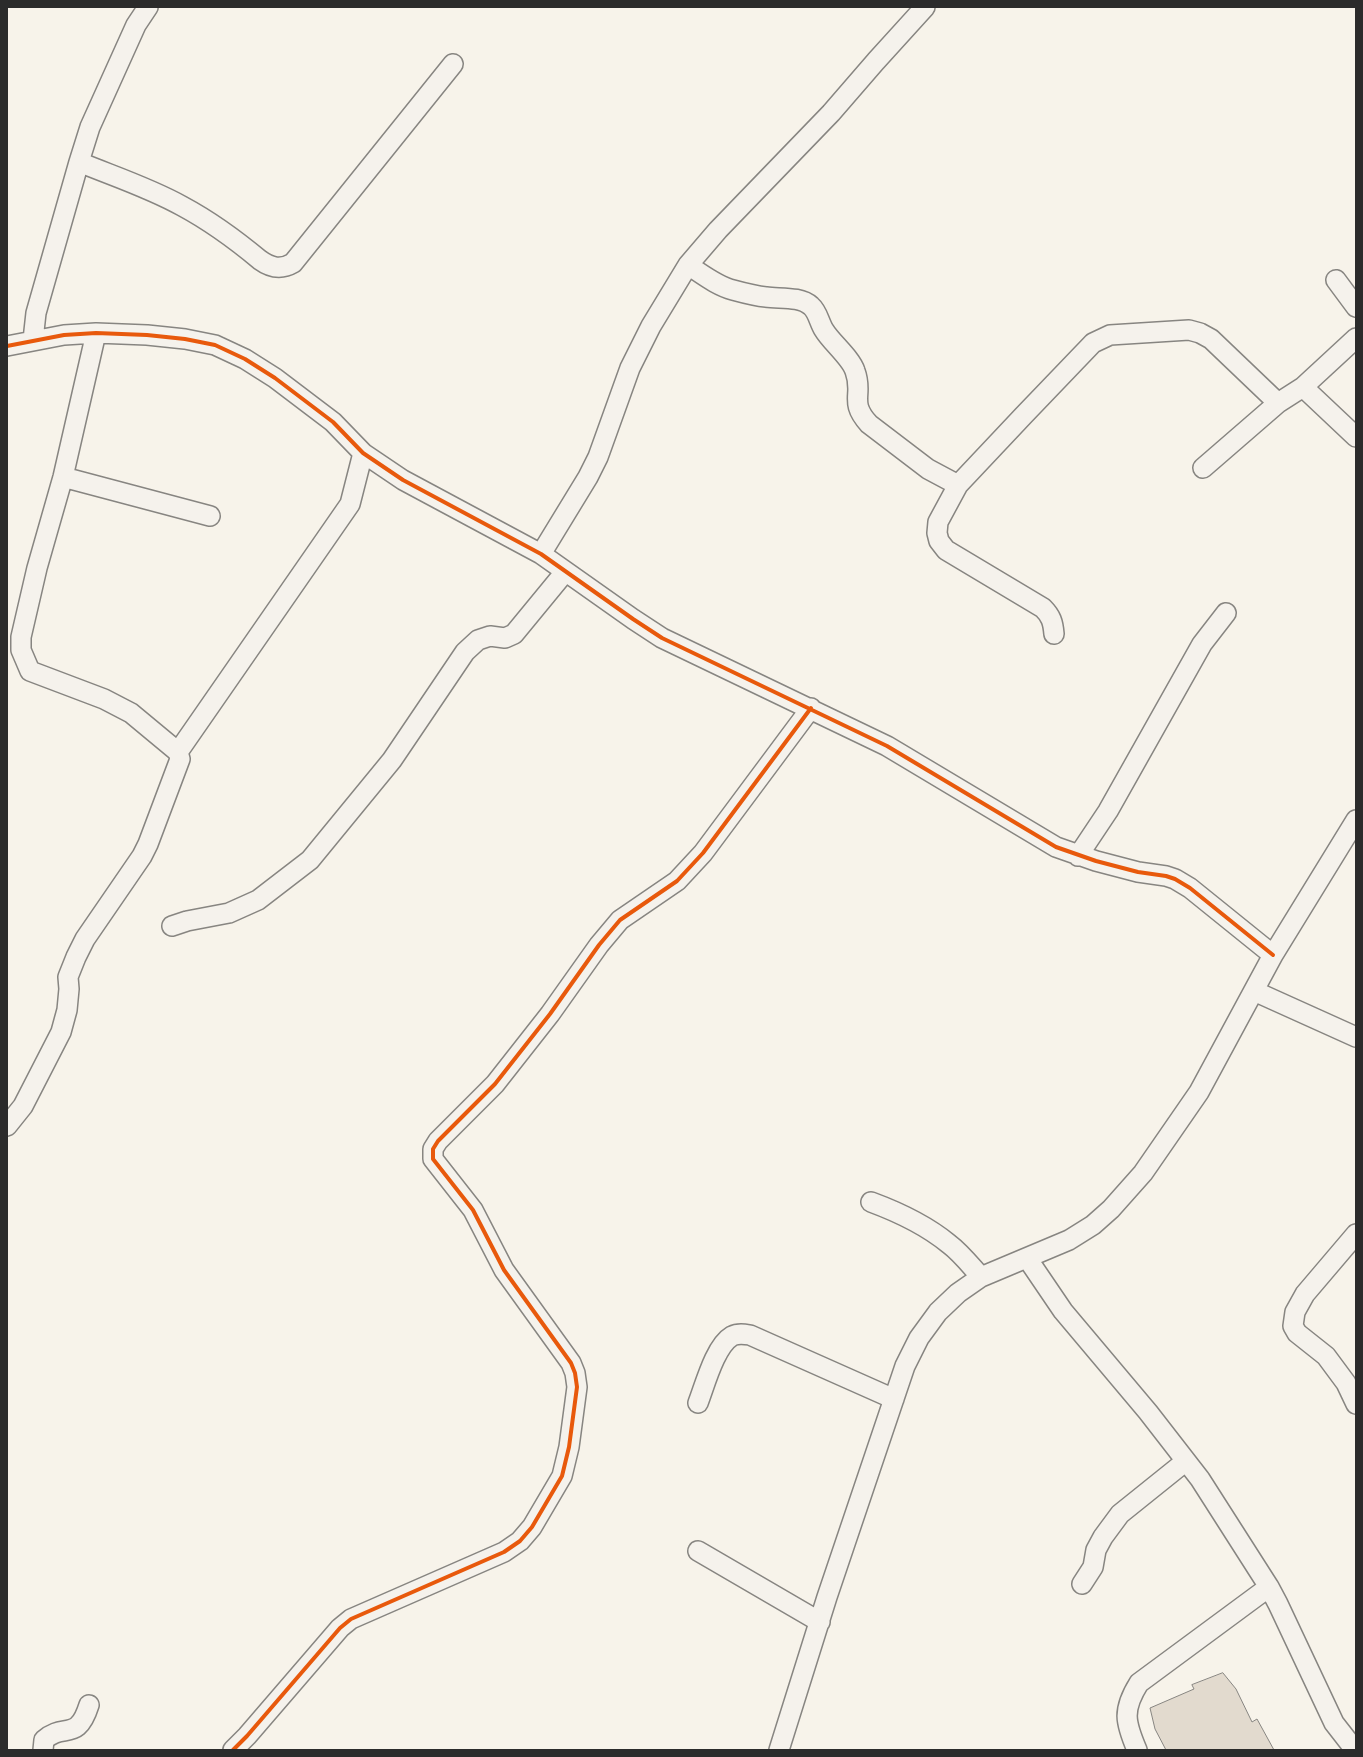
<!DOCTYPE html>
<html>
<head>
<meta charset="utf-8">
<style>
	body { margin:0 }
	#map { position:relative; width:1363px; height:1757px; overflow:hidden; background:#f7f3ea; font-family:"Gochi Hand",sans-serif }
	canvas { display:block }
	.frame { position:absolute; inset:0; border:8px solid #2b2b2b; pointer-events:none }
</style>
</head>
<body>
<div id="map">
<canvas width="1363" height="1757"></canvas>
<div class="frame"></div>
</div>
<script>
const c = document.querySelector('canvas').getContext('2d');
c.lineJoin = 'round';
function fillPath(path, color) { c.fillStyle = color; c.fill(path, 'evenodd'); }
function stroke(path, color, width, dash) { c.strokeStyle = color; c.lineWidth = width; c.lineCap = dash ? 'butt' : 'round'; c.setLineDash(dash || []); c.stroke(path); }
const building = new Path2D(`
	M 1223,1673 L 1236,1689 L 1252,1722 L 1257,1719 L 1274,1750 L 1166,1750 L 1155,1729 L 1150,1708 L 1194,1689 L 1192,1685 Z`);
fillPath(building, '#e2dace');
stroke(building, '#878581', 1);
const minor = new Path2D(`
	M 79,162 C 113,176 150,188 182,206 C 210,221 236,240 260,260 C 271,268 281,270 293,263 L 453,64
	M 688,265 C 702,274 717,286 733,290 C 744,293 755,296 766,297 C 780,299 800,296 811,306 C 818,312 819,322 824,330 C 831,342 851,358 855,371 C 864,395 848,401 869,424 L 928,469 L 958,485
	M 1336,280 L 1356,307
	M 33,340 L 36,313 L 79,162 L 90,127 L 136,25 L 148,7
	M 7,346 L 64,335 L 96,333 L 147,335 L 185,339 L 215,345 L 245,359 L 275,378 L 333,422 L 363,453 L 403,480 L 541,554 L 633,619 L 662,638 L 887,746 L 1056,847 L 1096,861 L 1138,872 L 1166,876 L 1175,879 L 1190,888 L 1273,955
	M 1303,387 L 1356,338
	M 1203,468 L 1278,403 L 1303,387 L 1356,437
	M 63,477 L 210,516
	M 541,554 L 588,477 L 598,457 L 630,368 L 651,326 L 688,265 L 718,230 L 831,113 L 876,61 L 925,7
	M 1054,634 C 1053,622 1051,616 1043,608 L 946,550 L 939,541 L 937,533 L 938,522 L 958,485 L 1023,416 L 1093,343 L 1110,335 L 1189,330 L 1200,333 L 1211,339 L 1278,403
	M 178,752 L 350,504 L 363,453
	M 1078,856 L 1108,811 L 1202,644 L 1226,613
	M 172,926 L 187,921 L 229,913 L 258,900 L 310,860 L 392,760 L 465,652 L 478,640 L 490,636 L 505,638 L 514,634 L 565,572
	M 1254,991 L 1356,1037
	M 7,1126 L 23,1106 L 61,1032 L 67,1010 L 69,989 L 68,977 L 76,957 L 85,939 L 142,856 L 148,844 L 180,759 L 178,752 L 131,713 L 104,699 L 30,671 L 21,650 L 21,637 L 37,568 L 63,477 L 96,333
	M 871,1202 C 898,1212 926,1225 949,1244 C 961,1253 971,1266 981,1277
	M 1356,1234 L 1305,1294 L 1295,1312 L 1293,1326 L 1297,1333 L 1326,1356 L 1346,1383 L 1356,1404
	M 1027,1258 L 1063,1311 L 1148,1412 L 1200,1479 L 1269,1587 L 1278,1604 L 1334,1723 L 1355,1750
	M 698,1403 C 705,1385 715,1346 732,1336 C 738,1333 744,1334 750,1335 L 894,1399
	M 698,1551 L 820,1622
	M 1082,1584 L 1093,1567 L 1096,1550 L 1103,1537 L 1120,1514 L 1186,1461
	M 43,1750 L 44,1740 C 64,1722 77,1743 89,1705
	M 233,1750 L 247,1736 L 340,1628 L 351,1619 L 504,1552 L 520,1541 L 532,1527 L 562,1476 L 569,1447 L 577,1387 L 575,1373 L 571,1363 L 504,1270 L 473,1210 L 433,1159 L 433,1149 L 438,1141 L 495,1084 L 550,1014 L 599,945 L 620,920 L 677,881 L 703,853 L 811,708
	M 779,1750 L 827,1597 L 905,1366 L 919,1338 L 938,1312 L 958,1293 L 981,1277 L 1069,1240 L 1093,1225 L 1111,1209 L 1143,1173 L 1199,1092 L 1273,955 L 1356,820
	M 1137,1750 C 1125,1722 1122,1710 1139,1683 L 1269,1587`);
stroke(minor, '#878581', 22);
stroke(minor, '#f5f2ec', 19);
stroke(new Path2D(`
	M 7,346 L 64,335 L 96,333 L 147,335 L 185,339 L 215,345 L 245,359 L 275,378 L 333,422 L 363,453 L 403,480 L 541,554 L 633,619 L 662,638 L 887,746 L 1056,847 L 1096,861 L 1138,872 L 1166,876 L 1175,879 L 1190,888 L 1273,955
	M 233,1750 L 247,1736 L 340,1628 L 351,1619 L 504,1552 L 520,1541 L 532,1527 L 562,1476 L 569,1447 L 577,1387 L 575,1373 L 571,1363 L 504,1270 L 473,1210 L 433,1159 L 433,1149 L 438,1141 L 495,1084 L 550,1014 L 599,945 L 620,920 L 677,881 L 703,853 L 811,708`), '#e8590c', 4);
</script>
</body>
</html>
